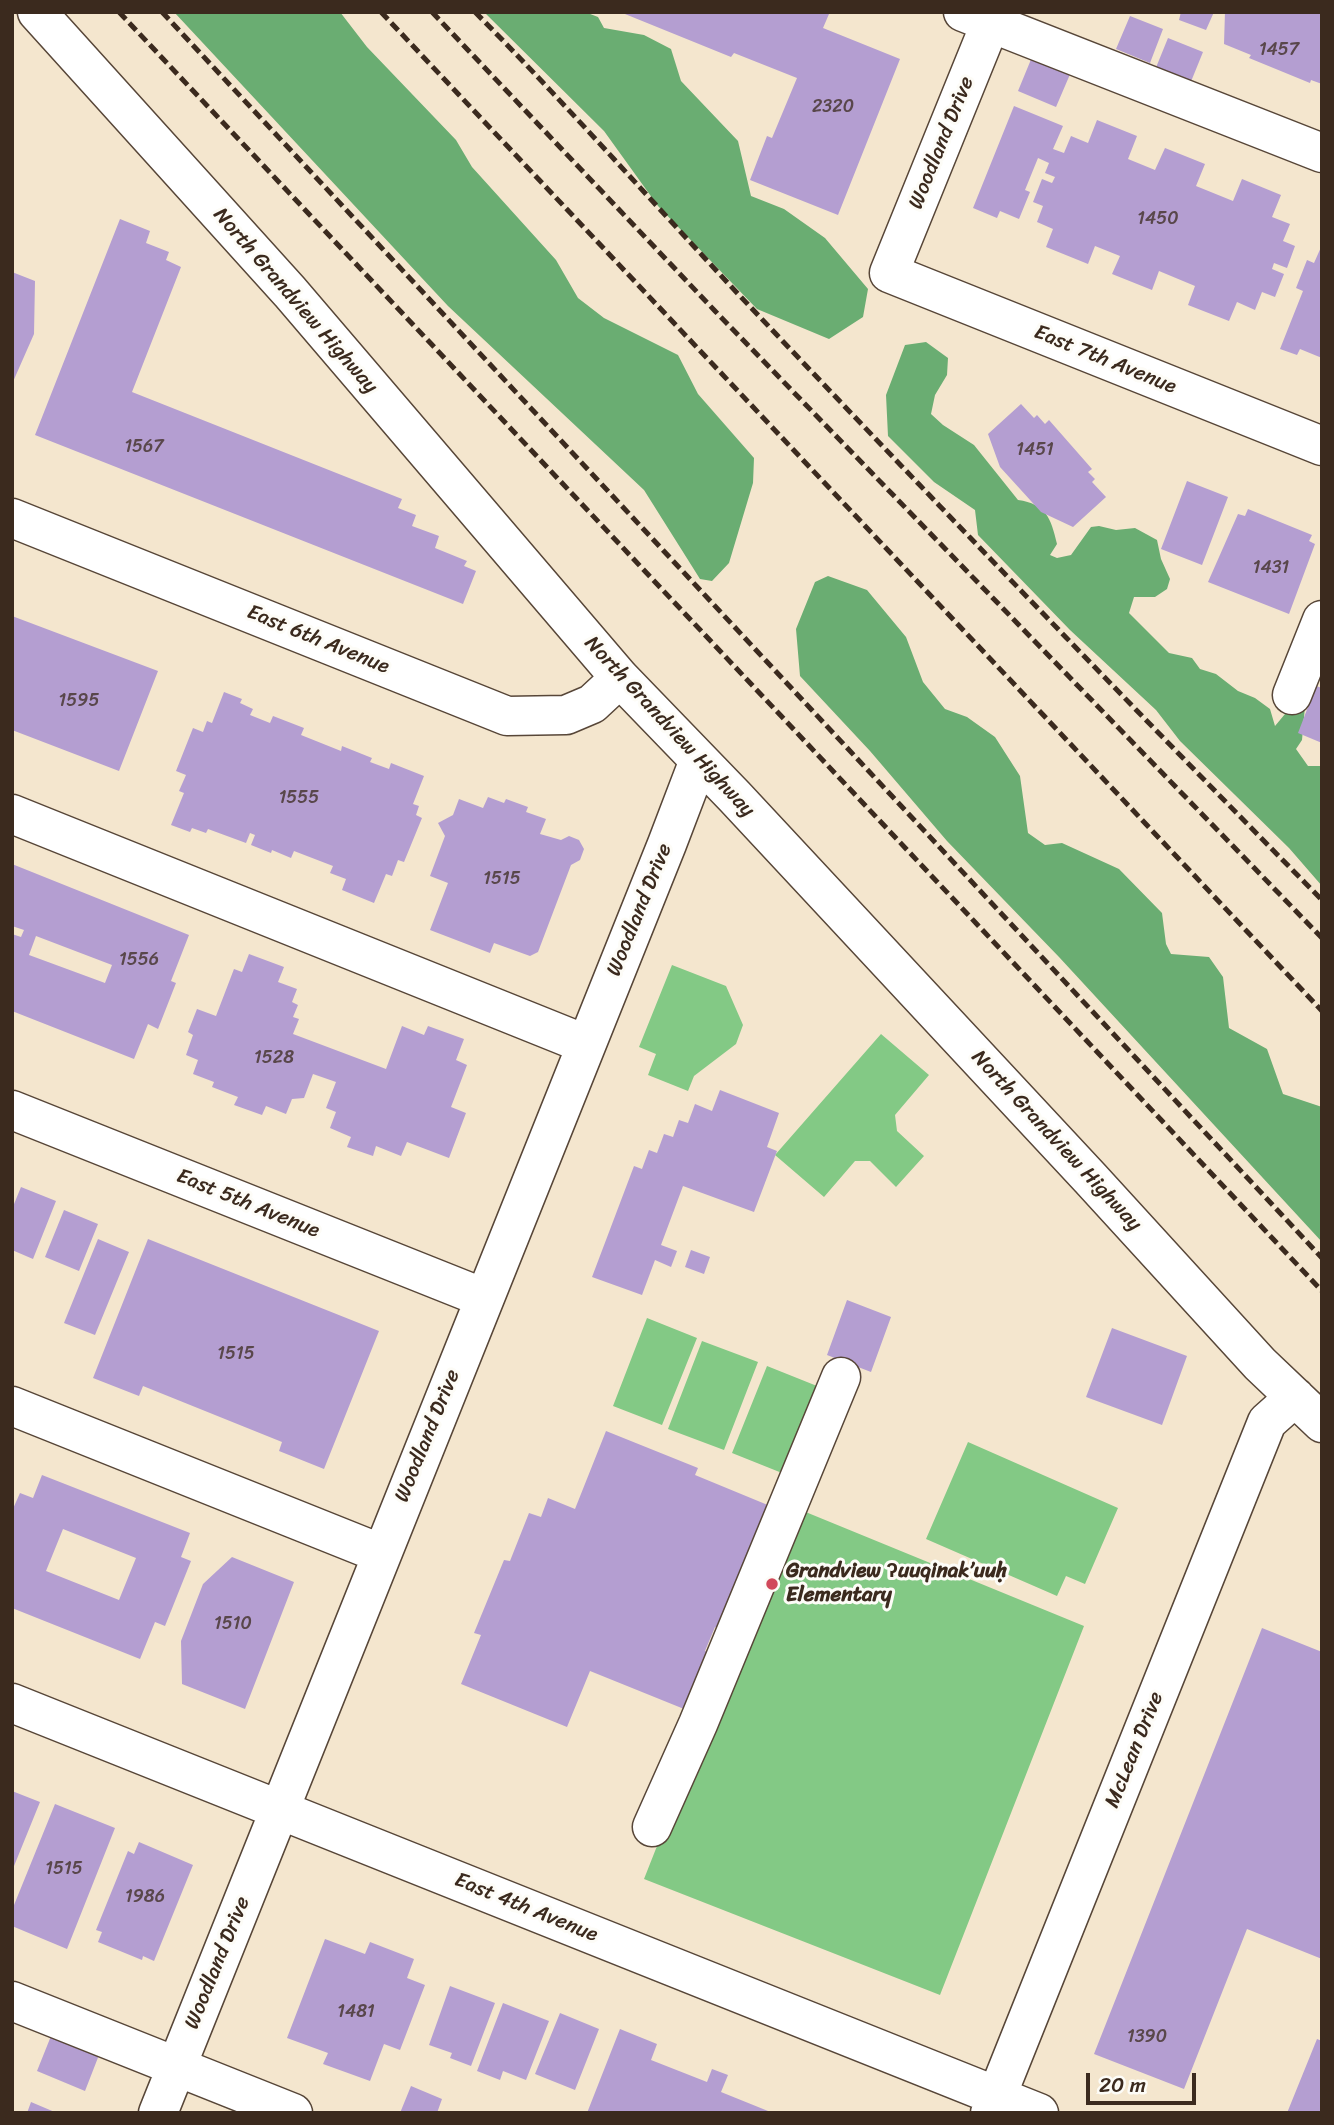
<!DOCTYPE html>
<html>
<head>
<meta charset="utf-8">
<style>
	body { margin:0 }
	#map { position:relative; width:1334px; height:2125px; overflow:hidden; background:#f4e6ce; font-family:Sriracha,sans-serif }
	canvas { display:block }
	.frame { position:absolute; inset:0; border:14px solid #3b2a1e; pointer-events:none }
	.scale { position:absolute; left:1086px; top:2073px; width:110px; height:32px; box-sizing:border-box; border:4px solid #3b2a1e; border-top:0; padding-left:9px; font-size:21px; line-height:24px; white-space:nowrap; color:#3b2a1e; -webkit-text-stroke:5px #fdfcf7; paint-order:stroke }
</style>
</head>
<body>
<div id="map">
<canvas width="1334" height="2125"></canvas>
<div class="frame"></div>
<div class="scale">20 m</div>
</div>
<script>
const c = document.querySelector('canvas').getContext('2d');
c.lineJoin = 'round';
function fillPath(path, color) { c.fillStyle = color; c.fill(path, 'evenodd'); }
function stroke(path, color, width, dash) { c.strokeStyle = color; c.lineWidth = width; c.lineCap = dash ? 'butt' : 'round'; c.setLineDash(dash || []); c.stroke(path); }
function label(font, color, halo, rows, align = 'center') {
  c.font = font + ' Sriracha,sans-serif'; c.lineWidth = 6; c.setLineDash([]); c.textBaseline = 'middle'; c.strokeStyle = halo; c.fillStyle = color; for (const [text, x, y, turn = 0] of rows) {
    c.save(); c.translate(x, y); c.rotate((+turn || 0) * Math.PI / 180); c.textAlign = isNaN(turn) ? turn : align; if (halo) c.strokeText(text, 0, 0); c.fillText(text, 0, 0); c.restore();
  }
}
fillPath(new Path2D(`
	M 672,965 L 726,986 L 743,1025 L 736,1044 L 694,1076 L 688,1091 L 648,1075 L 656,1054 L 639,1047 Z
	M 881,1034 L 929,1075 L 895,1115 L 897,1131 L 924,1156 L 896,1187 L 870,1161 L 855,1161 L 824,1197 L 775,1155 Z
	M 647,1318 L 697,1338 L 662,1425 L 613,1406 Z
	M 702,1341 L 758,1362 L 724,1450 L 668,1429 Z
	M 767,1366 L 817,1386 L 782,1473 L 732,1453 Z
	M 968,1442 L 1118,1508 L 1085,1584 L 1066,1576 L 1057,1596 L 926,1539 Z
	M 791,1506 L 1084,1626 L 940,1995 L 644,1879 Z`), '#83c985');
fillPath(new Path2D(`
	M 174,12 L 340,12 L 367,47 L 456,140 L 472,167 L 556,260 L 578,298 L 604,318 L 678,355 L 698,394 L 754,458 L 753,483 L 729,563 L 712,581 L 700,579 L 644,490 L 448,306 Z
	M 484,12 L 585,12 L 598,17 L 604,28 L 644,35 L 671,49 L 681,81 L 738,141 L 751,196 L 784,209 L 825,238 L 868,289 L 863,317 L 829,339 L 757,309 L 658,206 L 604,131 Z
	M 926,342 L 948,358 L 947,375 L 935,395 L 931,414 L 943,425 L 974,445 L 1018,500 C 1046,504 1051,518 1057,544 L 1050,555 L 1057,558 L 1071,555 L 1091,527 L 1099,526 L 1116,530 L 1135,528 L 1157,540 L 1161,559 L 1170,579 L 1167,589 L 1155,597 L 1134,597 L 1129,613 L 1169,653 L 1192,658 L 1200,669 L 1216,674 L 1238,691 L 1255,698 L 1270,709 L 1275,726 L 1295,702 L 1305,706 L 1302,740 L 1296,749 L 1308,766 L 1322,766 L 1322,886 L 1289,848 L 1180,741 L 1156,710 L 1070,630 L 978,535 L 975,510 L 934,482 L 888,436 L 886,395 L 905,345 Z
	M 828,576 L 867,590 L 906,637 L 923,682 L 945,709 L 967,717 L 995,737 L 1020,776 L 1028,833 L 1045,845 L 1062,843 L 1119,869 L 1162,913 L 1166,944 L 1171,954 L 1209,957 L 1223,977 L 1229,1028 L 1267,1049 L 1283,1094 L 1322,1107 L 1322,1242 L 1059,957 L 947,841 L 870,751 L 800,676 L 796,629 L 815,582 Z`), '#6aad72');
fillPath(new Path2D(`
	M 620,12 L 824,12 L 829,14 L 823,28 L 900,59 L 838,215 L 750,180 L 767,136 L 772,138 L 797,78 L 734,53 L 731,57 Z
	M 1181,12 L 1214,12 L 1206,30 L 1179,20 Z
	M 1225,12 L 1322,12 L 1322,84 L 1311,80 L 1310,83 L 1249,58 L 1251,55 L 1224,44 Z
	M 1130,16 L 1163,29 L 1150,63 L 1116,49 Z
	M 1168,38 L 1203,52 L 1190,84 L 1155,70 Z
	M 1032,57 L 1071,72 L 1056,107 L 1018,91 Z
	M 1014,106 L 1063,126 L 1053,149 L 1064,153 L 1071,136 L 1088,143 L 1097,120 L 1137,136 L 1128,159 L 1155,170 L 1165,148 L 1205,164 L 1196,186 L 1233,201 L 1242,179 L 1281,195 L 1272,217 L 1290,224 L 1283,241 L 1295,246 L 1287,268 L 1274,263 L 1272,269 L 1284,274 L 1275,297 L 1262,292 L 1255,310 L 1237,302 L 1229,321 L 1188,305 L 1195,286 L 1159,271 L 1152,290 L 1112,274 L 1120,256 L 1095,246 L 1088,264 L 1046,247 L 1053,229 L 1037,222 L 1043,206 L 1033,202 L 1042,179 L 1052,183 L 1055,177 L 1045,173 L 1049,163 L 1038,158 L 1025,190 L 1030,192 L 1019,219 L 1000,211 L 997,218 L 973,208 Z
	M 120,219 L 150,231 L 146,243 L 169,252 L 166,260 L 181,267 L 132,392 L 402,499 L 398,508 L 416,515 L 412,526 L 439,536 L 435,548 L 467,561 L 464,566 L 476,571 L 463,604 L 35,435 Z
	M 1322,245 L 1322,358 L 1300,349 L 1297,355 L 1280,349 L 1303,291 L 1296,288 L 1307,260 L 1314,263 Z
	M 12,272 L 35,281 L 34,334 L 12,384 Z
	M 1021,404 L 1034,418 L 1037,415 L 1045,424 L 1049,420 L 1092,469 L 1088,472 L 1095,479 L 1092,482 L 1106,497 L 1073,527 L 1041,512 L 1000,467 L 988,434 Z
	M 1187,481 L 1228,497 L 1202,565 L 1161,549 Z
	M 1248,509 L 1312,535 L 1309,541 L 1315,544 L 1289,614 L 1208,582 L 1238,514 L 1245,516 Z
	M 12,616 L 158,671 L 119,771 L 12,730 Z
	M 1316,686 L 1322,688 L 1322,743 L 1298,733 Z
	M 224,692 L 242,699 L 240,703 L 253,709 L 250,715 L 270,723 L 273,716 L 304,728 L 301,735 L 341,751 L 342,746 L 372,758 L 370,762 L 389,769 L 391,763 L 424,776 L 413,804 L 419,806 L 416,815 L 422,818 L 404,862 L 398,860 L 392,876 L 386,874 L 374,903 L 342,890 L 346,879 L 330,873 L 333,866 L 294,851 L 291,858 L 272,850 L 271,853 L 251,845 L 255,835 L 250,833 L 246,843 L 208,829 L 206,833 L 192,828 L 190,832 L 171,825 L 184,793 L 179,791 L 186,775 L 176,771 L 193,728 L 203,732 L 207,721 L 212,723 Z
	M 488,797 L 504,803 L 506,799 L 528,807 L 526,812 L 546,819 L 540,834 L 561,840 L 569,836 L 579,840 L 584,849 L 580,860 L 571,865 L 538,952 L 530,956 L 494,943 L 490,953 L 430,930 L 448,883 L 430,876 L 445,836 L 438,823 L 453,815 L 459,799 L 483,808 Z
	M 12,864 L 189,935 L 171,981 L 176,983 L 158,1029 L 148,1024 L 134,1059 L 12,1011 L 12,934 L 21,937 L 24,930 L 12,926 ZM 36,936 L 112,965 L 105,983 L 29,955 Z
	M 249,954 L 284,967 L 278,982 L 297,989 L 292,1002 L 298,1005 L 293,1017 L 299,1019 L 293,1034 L 386,1069 L 402,1026 L 424,1035 L 428,1026 L 464,1039 L 456,1060 L 467,1065 L 451,1107 L 466,1113 L 449,1158 L 407,1142 L 401,1156 L 376,1146 L 373,1156 L 347,1147 L 351,1137 L 330,1128 L 336,1112 L 326,1108 L 336,1082 L 313,1074 L 304,1098 L 292,1099 L 286,1114 L 266,1106 L 262,1115 L 234,1105 L 238,1097 L 212,1087 L 214,1082 L 193,1074 L 198,1060 L 186,1055 L 193,1035 L 188,1032 L 197,1009 L 216,1016 L 234,969 L 242,972 Z
	M 720,1090 L 779,1113 L 767,1147 L 777,1151 L 754,1212 L 683,1186 L 661,1245 L 677,1251 L 671,1267 L 655,1260 L 642,1295 L 592,1277 L 634,1166 L 642,1169 L 649,1150 L 657,1153 L 664,1134 L 673,1137 L 679,1120 L 688,1123 L 695,1104 L 712,1111 Z
	M 21,1187 L 56,1201 L 33,1259 L 12,1250 L 12,1209 Z
	M 64,1210 L 98,1224 L 79,1271 L 45,1257 Z
	M 98,1239 L 129,1252 L 95,1335 L 64,1323 Z
	M 148,1239 L 379,1331 L 324,1469 L 279,1451 L 282,1442 L 143,1386 L 139,1396 L 93,1378 Z
	M 691,1250 L 710,1257 L 704,1274 L 685,1267 Z
	M 847,1300 L 891,1317 L 871,1372 L 827,1355 Z
	M 1112,1328 L 1187,1356 L 1162,1425 L 1086,1397 Z
	M 606,1431 L 698,1468 L 695,1475 L 775,1508 L 726,1631 L 715,1627 L 705,1651 L 712,1654 L 689,1711 L 590,1671 L 567,1727 L 461,1684 L 481,1635 L 474,1633 L 504,1560 L 510,1561 L 529,1513 L 541,1517 L 548,1498 L 575,1509 Z
	M 42,1475 L 190,1533 L 181,1557 L 191,1561 L 165,1626 L 155,1622 L 140,1659 L 12,1608 L 12,1511 L 20,1493 L 33,1498 ZM 63,1529 L 136,1558 L 119,1600 L 46,1571 Z
	M 232,1557 L 294,1582 L 245,1709 L 182,1684 L 181,1641 L 203,1584 Z
	M 1262,1628 L 1322,1652 L 1322,1959 L 1247,1929 L 1184,2089 L 1094,2054 Z
	M 12,1791 L 40,1802 L 12,1871 Z
	M 55,1804 L 115,1828 L 67,1949 L 12,1926 L 12,1910 Z
	M 139,1842 L 193,1865 L 154,1961 L 143,1956 L 142,1960 L 98,1942 L 102,1932 L 96,1930 L 128,1851 L 134,1854 Z
	M 325,1939 L 365,1954 L 370,1942 L 414,1959 L 407,1978 L 425,1985 L 400,2050 L 384,2044 L 370,2081 L 323,2064 L 328,2053 L 287,2038 Z
	M 450,1986 L 495,2003 L 471,2066 L 450,2058 L 452,2053 L 429,2045 Z
	M 503,2003 L 549,2021 L 526,2080 L 503,2071 L 500,2080 L 477,2071 Z
	M 560,2013 L 599,2029 L 575,2090 L 535,2074 Z
	M 620,2029 L 657,2044 L 651,2060 L 707,2082 L 712,2069 L 728,2075 L 721,2092 L 773,2113 L 587,2113 Z
	M 51,2036 L 99,2055 L 85,2091 L 37,2071 Z
	M 1317,2039 L 1322,2041 L 1322,2113 L 1287,2113 Z
	M 411,2086 L 442,2099 L 437,2113 L 400,2113 Z
	M 31,2102 L 57,2113 L 27,2113 Z`), '#b49ed1');
const minor = new Path2D(`
	M 37,12 L 290,292 L 620,678 L 735,797 L 1090,1178 L 1260,1364 L 1322,1423
	M 963,12 L 1322,153
	M 995,12 L 889,273 L 1322,446
	M 12,518 L 507,716 L 566,715 L 592,704 L 620,678
	M 1292,695 L 1322,620
	M 12,814 L 585,1044
	M 12,1110 L 484,1298
	M 12,1406 L 382,1554
	M 12,1703 L 1039,2113
	M 652,1827 L 698,1724 L 841,1377
	M 12,2001 L 293,2113
	M 158,2113 L 667,844 L 699,760
	M 990,2113 L 1267,1422 L 1295,1397`);
stroke(minor, '#574638', 41);
stroke(minor, '#fff', 38);
stroke(new Path2D(`
	M 119,12 L 1322,1291
	M 162,12 L 1322,1258
	M 381,12 L 1322,1011
	M 432,12 L 715,311 L 1322,938
	M 475,12 C 566,104 651,201 740,296 C 932,499 1126,701 1322,900`), '#3b2a1e', 5, [10, 5]);
for (const [x, y, r, color] of [
	[772,1584,7,"#d1495b"]
]) { const dot = new Path2D(); dot.arc(x, y, r, 0, 2 * Math.PI); c.fillStyle = color; c.fill(dot); stroke(dot, '#fdfcf7', 2.5); }
label('18px', '#59474b', null, [
	["1457",1279,50],
	["2320",833,107],
	["1450",1158,219],
	["1567",144,447],
	["1451",1035,450],
	["1431",1271,568],
	["1595",79,701],
	["1555",299,798],
	["1515",502,879],
	["1556",139,960],
	["1528",274,1058],
	["1515",236,1354],
	["1510",233,1624],
	["1515",64,1869],
	["1986",145,1897],
	["1481",356,2012],
	["1390",1147,2037]
]);
label('21px', '#3b2a1e', '#fdfcf7', [
	["Woodland Drive",942,143,-68],
	["North Grandview Highway",295,301,49],
	["East 7th Avenue",1105,360,22],
	["East 6th Avenue",318,640,22],
	["North Grandview Highway",669,727,47],
	["Woodland Drive",640,910,-68],
	["North Grandview Highway",1056,1141,47],
	["East 5th Avenue",248,1204,22],
	["Woodland Drive",428,1436,-68],
	["McLean Drive",1135,1750,-68],
	["East 4th Avenue",526,1908,22],
	["Woodland Drive",218,1963,-68]
]);
label('bold 21px', '#3b2a1e', '#fdfcf7', [
	["Grandview ʔuuqinak’uuḥ",786,1572],
	["Elementary",786,1596]
], 'left');
</script>
</body>
</html>
